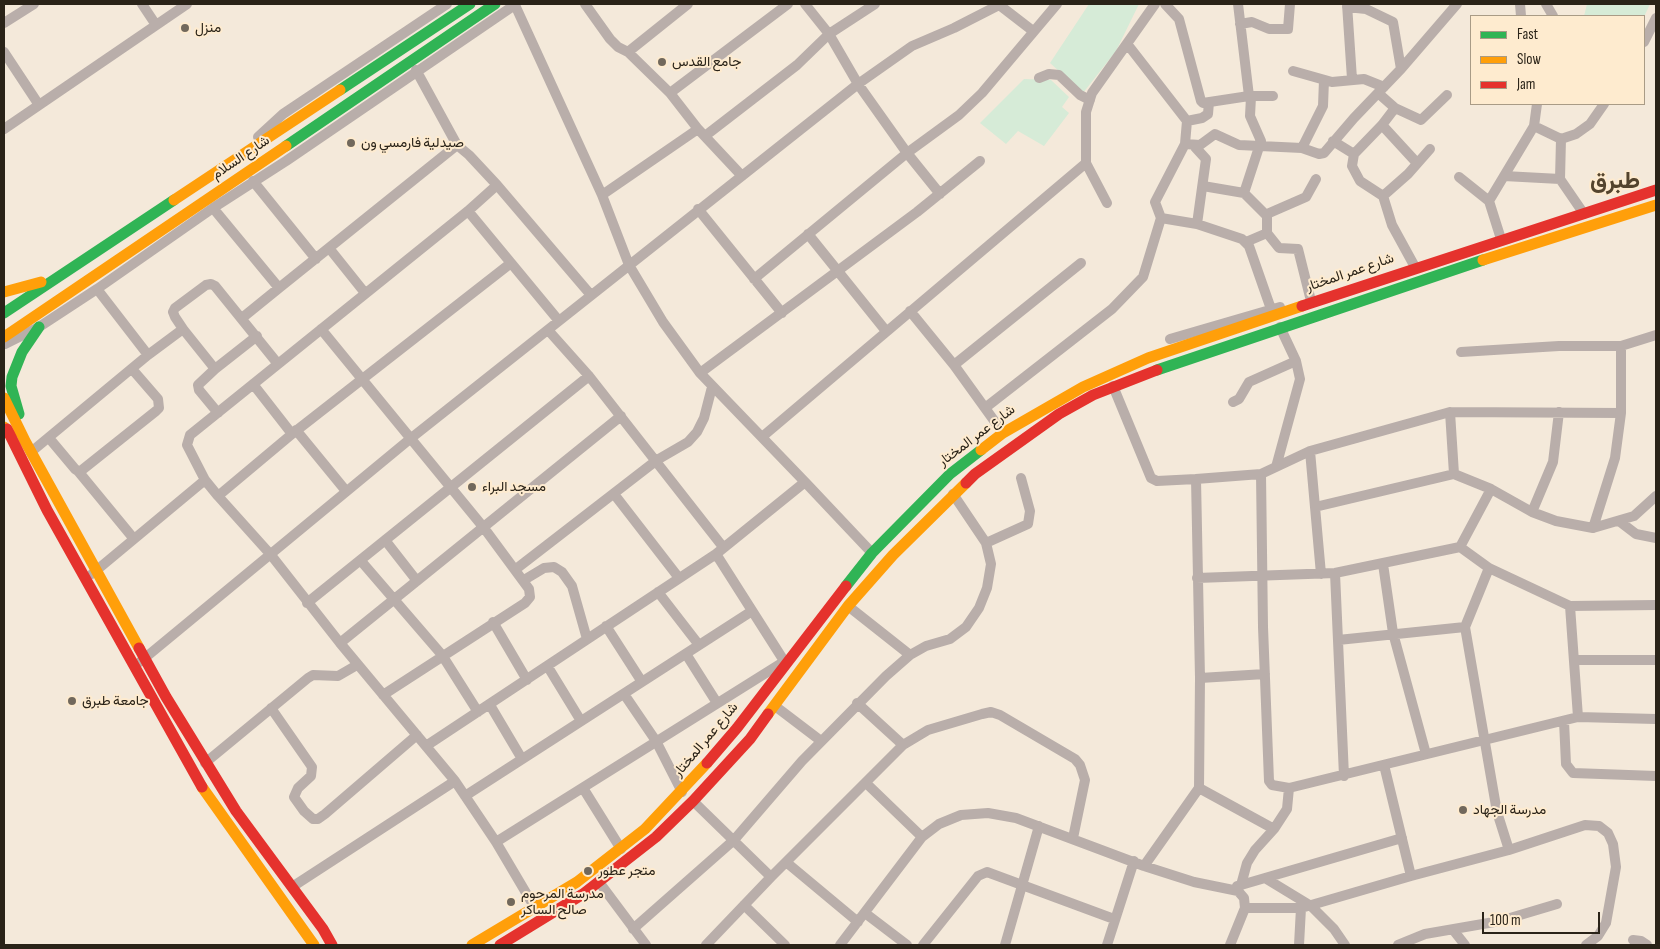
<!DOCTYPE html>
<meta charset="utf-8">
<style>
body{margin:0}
#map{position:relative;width:1660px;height:949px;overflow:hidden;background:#f4e9da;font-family:"Sofia Sans Condensed",sans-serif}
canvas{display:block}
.frame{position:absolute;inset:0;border:5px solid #2a2318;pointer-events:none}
.legend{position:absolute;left:1470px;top:15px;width:175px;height:90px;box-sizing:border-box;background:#feebcf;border:1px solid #a99b86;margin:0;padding:6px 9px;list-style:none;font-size:15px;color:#2a2318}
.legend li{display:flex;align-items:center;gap:10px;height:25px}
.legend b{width:25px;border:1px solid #a99b86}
.scale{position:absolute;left:1482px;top:912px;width:118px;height:22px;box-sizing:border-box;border:2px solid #2a2318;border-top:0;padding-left:6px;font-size:15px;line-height:18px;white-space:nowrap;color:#2a2318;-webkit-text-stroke:4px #feebcf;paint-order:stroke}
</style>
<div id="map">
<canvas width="1660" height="949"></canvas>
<div class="frame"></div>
<ul class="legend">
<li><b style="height:6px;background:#30b455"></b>Fast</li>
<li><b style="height:6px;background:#ff9f0a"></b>Slow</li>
<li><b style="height:6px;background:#e5322d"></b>Jam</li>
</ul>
<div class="scale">100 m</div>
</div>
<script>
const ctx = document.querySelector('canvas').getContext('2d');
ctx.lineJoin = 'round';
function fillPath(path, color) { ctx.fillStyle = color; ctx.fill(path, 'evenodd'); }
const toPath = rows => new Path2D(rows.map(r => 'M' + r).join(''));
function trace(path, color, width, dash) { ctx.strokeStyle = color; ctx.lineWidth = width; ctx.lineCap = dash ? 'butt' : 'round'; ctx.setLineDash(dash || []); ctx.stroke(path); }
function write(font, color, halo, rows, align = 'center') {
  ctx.font = font + ' "Sofia Sans Condensed",Vazirmatn,sans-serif'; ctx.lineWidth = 4; ctx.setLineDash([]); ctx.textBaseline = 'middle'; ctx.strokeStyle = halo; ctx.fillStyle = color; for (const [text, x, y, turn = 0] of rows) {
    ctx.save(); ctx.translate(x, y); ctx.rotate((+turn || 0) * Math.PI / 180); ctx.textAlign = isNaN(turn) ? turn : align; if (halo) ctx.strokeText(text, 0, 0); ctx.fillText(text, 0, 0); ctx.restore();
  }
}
const green = toPath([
 [1089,4,1139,4,1116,51,1083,93,1050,63],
 [1587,4,1650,4,1644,17,1584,16],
 [1024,79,1051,80,1069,97,1062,107,1069,113,1044,146,1018,131,1006,144,980,123]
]);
const street = toPath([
 [142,4,156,25],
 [585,4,610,39,618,47,628,52,670,93,698,129,742,176],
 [805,4,829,34,858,84,907,153,940,194],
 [998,4,1033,31],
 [1165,4,1179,19,1201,101,1203,103,1249,96,1273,96],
 [1238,4,1249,96],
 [1347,4,1352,79],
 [1520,4,1521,16],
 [1546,4,1553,16],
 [515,5,602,195,629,265,663,322,700,373,805,482,716,554],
 [1347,7,1366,9,1393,22,1401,69],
 [4,23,34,4],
 [1240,24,1252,22,1269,29,1288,29,1290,4],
 [1644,42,1656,18],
 [1128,45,1187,121,1202,118,1208,114,1209,102],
 [4,52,39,105],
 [628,52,688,4],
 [416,70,457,145,469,155,497,185,590,294],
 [1293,71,1332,82,1364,79,1384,87],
 [1039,78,1049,74,1059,75,1080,95,1090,100],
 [670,93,788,4],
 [1378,93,1395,108,1382,125,1354,154,1352,166,1360,181,1383,196,1392,225,1415,267],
 [1395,108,1421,120,1447,95],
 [1382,125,1416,162],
 [1534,126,1537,104],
 [4,129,187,4],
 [705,136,797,65,829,34,875,4],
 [258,137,283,114,447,4],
 [1561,139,1560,179,1584,214],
 [1333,141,1354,154],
 [1185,144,1200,145,1215,134,1239,145,1302,148,1319,154,1324,153,1354,118,1401,69,1457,4],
 [1195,147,1206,159,1197,224],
 [1302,148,1323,106,1324,80],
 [1504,176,1560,179],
 [1459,177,1489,201,1534,126,1561,139,1576,134,1590,124,1604,104],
 [253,181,316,259],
 [497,185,468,211,190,435,187,445,205,480,218,496,271,555,340,643,455,781,496,842,535,908],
 [1203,186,1244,193,1266,215],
 [1244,193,1261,141,1250,116,1251,97],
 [602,195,698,129],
 [1383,196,1408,174,1430,149],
 [1489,201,1501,239],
 [1107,203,1086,163,1086,112,1092,93,1155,4],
 [213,208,279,288,457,145],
 [698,209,782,313],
 [468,211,559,321],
 [1161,218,1197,224,1242,239,1249,246,1271,309],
 [1267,233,1279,248,1298,249,1310,297],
 [808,234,886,331],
 [1246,242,1267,233,1267,214,1306,197,1316,179],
 [329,248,365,293],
 [754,279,907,153,959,115,982,93,1057,4],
 [910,311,954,365,1003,433],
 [242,318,279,288],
 [183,329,175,317,173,312,175,308,206,285,211,284,215,286,278,364],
 [321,329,484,528,529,589,530,597,525,603,383,695],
 [548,330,589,376,723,547],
 [1170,339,1280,307],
 [5,344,39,327,97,289,213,208,286,161,516,4],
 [1461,352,1559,346,1621,346,1656,335],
 [148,355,183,329,215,369,257,336],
 [954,365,1081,263],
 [215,369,198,385,199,390,218,413],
 [700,373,917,212,980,161],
 [253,384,292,434],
 [1113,386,1151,478,1157,481,1196,479],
 [1233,402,1239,399,1249,382,1296,361],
 [985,408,1112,309,1143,277,1161,218,1155,202,1185,144,1187,121],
 [1450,412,1454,474],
 [1621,413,1621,346],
 [296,430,346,491],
 [762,437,1086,163],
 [49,438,75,469,78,471,82,470,156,411,159,408,158,399,132,369],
 [1310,451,1315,507,1454,474,1491,489,1532,512,1556,521,1593,528,1634,516,1656,496],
 [31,452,148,355,97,289],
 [1276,467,1300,379,1296,361,1280,327],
 [78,471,134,539],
 [1261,474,1263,627,1269,781,1272,785,1289,788,1578,717,1570,606,1489,568,1460,547,1491,489],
 [805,482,872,553],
 [614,494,679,578],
 [218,496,292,434,511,263],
 [1315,507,1321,574],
 [1532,512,1553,462,1559,412],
 [1619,521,1636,534,1656,538],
 [385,540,417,581],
 [986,543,1028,524,1030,511,1021,478],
 [361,561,442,655,478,712],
 [1383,564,1393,633,1426,754],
 [1489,568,1465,627,1497,812,1509,850],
 [516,569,657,460,688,442,697,432,704,418,712,387],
 [1335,573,1344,776],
 [92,574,205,480],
 [1197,578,1335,573,1460,547],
 [524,580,544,568,554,567,562,572,572,586,587,639],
 [658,592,699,645],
 [307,603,589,376],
 [848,606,910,655],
 [1570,606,1656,605],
 [493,622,527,680],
 [606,626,642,682],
 [1338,640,1465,627],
 [340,643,621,416],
 [686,654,717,703],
 [1575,660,1656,660],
 [140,662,410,439,858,84,912,46,954,28,999,5],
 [548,667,581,721],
 [1200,678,1265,674],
 [624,694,656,741,682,792],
 [490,705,522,759],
 [775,706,821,741],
 [271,708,312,767,311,776,298,788,294,797,304,811,313,819,318,819,325,814,417,735],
 [1578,717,1656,719],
 [1564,721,1566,764,1573,773,1656,776],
 [903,745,928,730,982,714,991,712,1000,715,1075,759,1080,765,1085,780,1073,838],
 [426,746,716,554,786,664],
 [205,763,308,678,313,675,338,676,357,665],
 [866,783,922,837],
 [583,788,621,849],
 [1199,788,1274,829,1287,809,1289,788],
 [465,796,752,611],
 [693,801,771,877],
 [496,842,785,661],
 [786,862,858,922],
 [1144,866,1199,788,1200,678,1196,479,1261,474,1310,451,1450,412,1621,413,1615,458,1593,528],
 [1411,876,1509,850,1585,825,1599,826,1608,833,1613,844,1616,867,1606,923,1598,936,1586,945],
 [1265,878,1311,906,1334,929,1345,945],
 [599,882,646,945],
 [1241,885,1402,838],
 [1237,886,1241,885,1247,863,1255,850,1274,829],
 [292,887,455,781],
 [744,905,785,945],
 [1245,908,1301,908,1411,876,1384,765],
 [865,913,907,945],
 [633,929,734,840,802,761,886,676,910,655,926,646,950,639,966,627,979,608,987,588,991,564,986,543,953,494],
 [1454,931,1465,945],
 [1633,940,1641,941,1647,945],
 [706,945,771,877,903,745,857,703],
 [840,945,922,837,939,824,961,815,988,813,1016,818,1144,866,1194,882,1238,891,1244,898,1245,908,1230,945],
 [923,945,978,876,987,872,1114,919],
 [1005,945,1039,826],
 [1107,945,1134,861],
 [1299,945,1301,908],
 [1398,945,1425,934,1500,921,1557,904]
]);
const fast = toPath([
 [340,90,470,4],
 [286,146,495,4],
 [4,313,174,200],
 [1157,370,1483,260],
 [19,414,11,386,12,377,22,352,39,327],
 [846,586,872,553,950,474,981,450]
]);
const slow = toPath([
 [174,200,340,90],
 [1483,260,1656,205],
 [4,292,41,282],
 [4,337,286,146],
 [4,398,25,441,139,648],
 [4,427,11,436],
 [981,450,1003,433,1083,387,1148,358,1302,306],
 [768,714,848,606,893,555,966,483],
 [202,787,314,945],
 [472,945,577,882,645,829,707,763]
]);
const jam = toPath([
 [1302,306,1656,190],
 [7,429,47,510,202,787],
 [966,483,975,474,1059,414,1093,395,1157,370],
 [139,648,166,697,236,811,323,929,332,945],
 [707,763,737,728,846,586],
 [500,945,583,894,656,837,693,801,750,739,768,714]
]);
const markers = [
 [185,28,5,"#71685c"],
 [662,62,5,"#71685c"],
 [351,143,5,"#71685c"],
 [472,487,5,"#71685c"],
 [72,701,5,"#71685c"],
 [1463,810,5,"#71685c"],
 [588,871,5,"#71685c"],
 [511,902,5,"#71685c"]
];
const poiNames = [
 ["منزل",195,28],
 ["جامع القدس",672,62],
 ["صيدلية فارمسي ون",361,143],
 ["مسجد البراء",482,487],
 ["جامعة طبرق",82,701],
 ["مدرسة الجهاد",1473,810],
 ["متجر عطور",598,871],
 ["مدرسة المرحوم",521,894],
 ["صالح الساكر",521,910]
];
const streetNames = [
 ["شارع السلام",241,158,-34],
 ["شارع عمر المختار",1350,273,-19],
 ["شارع عمر المختار",977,436,-37],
 ["شارع عمر المختار",706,740,-50]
];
const townNames = [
 ["طبرق",1615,182]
];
fillPath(green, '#d6ebd7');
trace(street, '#b9aeaa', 10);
trace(fast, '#30b455', 11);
trace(slow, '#ff9f0a', 11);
trace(jam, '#e5322d', 11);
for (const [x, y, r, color] of markers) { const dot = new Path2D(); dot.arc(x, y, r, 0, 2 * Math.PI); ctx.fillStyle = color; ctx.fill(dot); trace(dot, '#feebcf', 2); }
write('14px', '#2a2318', '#feebcf', poiNames, 'left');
write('14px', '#2a2318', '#feebcf', streetNames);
write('bold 24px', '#54442d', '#feebcf', townNames);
</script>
